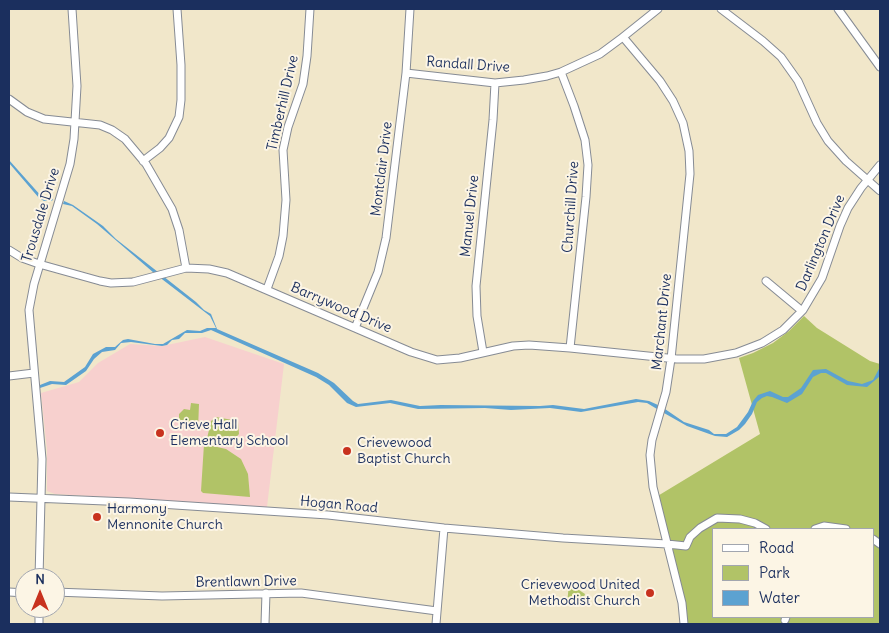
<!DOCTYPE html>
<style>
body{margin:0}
#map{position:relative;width:889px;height:633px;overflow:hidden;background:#f1e7ca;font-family:Delius,sans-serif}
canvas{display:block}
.frame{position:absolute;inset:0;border:10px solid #1b2f5e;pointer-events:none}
.legend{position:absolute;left:712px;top:528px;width:162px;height:90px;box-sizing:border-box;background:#fcf5e5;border:1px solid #a2a6af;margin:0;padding:6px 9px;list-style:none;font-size:15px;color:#1b2f5e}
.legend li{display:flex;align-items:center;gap:10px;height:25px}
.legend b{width:25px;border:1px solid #a2a6af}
.north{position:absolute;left:15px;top:568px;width:50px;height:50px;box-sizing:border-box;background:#fcf5e5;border:1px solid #a2a6af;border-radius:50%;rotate:0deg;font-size:14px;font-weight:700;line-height:20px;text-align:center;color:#1b2f5e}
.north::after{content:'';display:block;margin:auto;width:18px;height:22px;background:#c8321e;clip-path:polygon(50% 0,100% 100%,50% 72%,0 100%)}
</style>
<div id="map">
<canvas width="889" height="633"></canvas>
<div class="frame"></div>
<ul class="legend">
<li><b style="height:6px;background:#fff"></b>Road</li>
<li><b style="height:14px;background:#b1c367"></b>Park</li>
<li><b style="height:14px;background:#5ca2d1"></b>Water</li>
</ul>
<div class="north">N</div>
</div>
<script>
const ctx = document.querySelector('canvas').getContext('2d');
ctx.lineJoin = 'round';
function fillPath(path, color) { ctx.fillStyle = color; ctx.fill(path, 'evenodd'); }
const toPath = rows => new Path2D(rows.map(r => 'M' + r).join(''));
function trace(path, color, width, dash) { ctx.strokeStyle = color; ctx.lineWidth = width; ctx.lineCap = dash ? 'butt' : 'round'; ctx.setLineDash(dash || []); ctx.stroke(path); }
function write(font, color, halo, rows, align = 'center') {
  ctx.font = font + ' Delius,sans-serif'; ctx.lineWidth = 4; ctx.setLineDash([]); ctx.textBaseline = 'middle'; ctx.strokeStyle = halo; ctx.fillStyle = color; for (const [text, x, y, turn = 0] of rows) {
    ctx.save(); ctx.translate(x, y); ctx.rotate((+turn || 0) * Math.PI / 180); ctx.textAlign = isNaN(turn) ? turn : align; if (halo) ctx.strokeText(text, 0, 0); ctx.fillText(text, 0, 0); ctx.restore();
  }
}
const built = toPath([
 [205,337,284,364,267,507,55,494,47,491,47,450,41,393,79,382,98,363,130,344,162,346]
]);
const green = toPath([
 [804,316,817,328,870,361,880,364,880,624,684,624,656,497,760,434,739,358,753,353,773,343,789,331],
 [713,529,873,529,873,617,713,617],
 [191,403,199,404,198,430,189,429,179,422,179,414,184,409,190,410],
 [216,417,238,421,239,434,229,445,217,445,206,443,211,421],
 [204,444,226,449,241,459,248,474,250,497,203,493,201,491],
 [569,583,573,584,573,586,585,594,581,606,567,605]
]);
const water = toPath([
 [9,160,42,197,53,199,52,201,44,201,39,198,9,163],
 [64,201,73,205,103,226,116,239,196,302,204,310,211,314,217,329,318,373,334,383,353,401,358,404,391,400,420,406,441,405,540,406,553,405,584,409,636,399,649,401,658,405,657,409,647,403,638,402,581,412,550,408,511,410,485,408,418,409,390,403,356,407,347,403,329,385,316,377,211,330,202,333,185,333,179,339,172,340,167,345,162,346,131,342,121,343,115,350,102,352,94,359,86,371,66,385,52,384,40,388,40,385,50,381,64,382,85,367,93,354,106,347,115,347,123,340,128,339,155,344,163,344,187,330,200,331,207,328,216,328,210,316,154,273,97,224,72,206,63,204],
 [880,367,880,376,867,387,847,385,826,373,821,373,813,377,802,394,787,403,772,397,767,396,762,398,757,402,752,414,745,424,739,430,727,437,715,436,687,426,664,413,665,409,684,422,709,430,714,434,726,434,737,427,748,412,753,401,758,395,770,391,783,397,788,397,801,388,813,370,826,369,848,381,862,384,873,380]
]);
const minor = toPath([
 [721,9,763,41,781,57,798,81,817,123,828,141,846,161,880,191],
 [838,9,880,67],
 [623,37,660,81,673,101,683,123,689,151,690,174,671,359,666,392,652,440,650,455,653,487,682,603,684,624],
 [561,72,574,106,585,140,588,165,586,197,570,348],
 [406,73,495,83,524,80,547,76,561,72,600,54,623,37,658,9],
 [9,99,27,112,44,119,100,125,112,130,125,139,146,164,172,209,179,230,186,268],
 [143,161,160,148,169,138,179,117,181,100,181,65,177,9],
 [9,250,22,258,39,264,100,281,111,283,133,282,186,268,209,269,227,273,411,352,437,360,460,358,513,346,529,345,570,348,677,359,704,359,736,353,762,343,783,330,803,310,822,278,840,226,848,208,861,188,880,165],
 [766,281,802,311],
 [267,289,279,256,283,236,286,200,283,150,288,127,303,84,307,56,310,9],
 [355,328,378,272,386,238,406,73,410,9],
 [483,352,477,316,476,286,493,120,495,83],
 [9,376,34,373],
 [9,497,129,502,328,515,444,528,563,538,667,544,686,546,690,537,700,528,717,518,740,519,755,523,766,529],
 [815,529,824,526,846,529],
 [873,539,880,544],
 [39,578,42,459,29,310,34,284,70,164,74,139,77,86,72,9],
 [9,592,25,593],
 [55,592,162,596,301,593,437,611],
 [39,608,39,624],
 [785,620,786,617],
 [265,624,266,593],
 [436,624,444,528]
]);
const markers = [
 [160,433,5,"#c8321e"],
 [347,451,5,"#c8321e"],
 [97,517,5,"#c8321e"],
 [650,593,5,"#c8321e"]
];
const streetNames = [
 ["Randall Drive",468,65,4],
 ["Timberhill Drive",283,103,-77],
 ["Montclair Drive",382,169,-83],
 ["Churchill Drive",571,207,-86],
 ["Trousdale Drive",41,215,-73],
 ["Manuel Drive",470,216,-84],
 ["Darlington Drive",821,243,-67],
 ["Barrywood Drive",341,308,23],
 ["Marchant Drive",662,322,-84],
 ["Hogan Road",339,505,5],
 ["Brentlawn Drive",246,582,-1]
];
const poiNames = [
 ["Crieve Hall",170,425],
 ["Elementary School",170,441],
 ["Crievewood",357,443],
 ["Baptist Church",357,459],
 ["Harmony",107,509],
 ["Mennonite Church",107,525],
 ["Crievewood United",640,585,"right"],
 ["Methodist Church",640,601,"right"]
];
fillPath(built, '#f7d0ce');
fillPath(green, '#b1c367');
fillPath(water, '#5ca2d1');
trace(minor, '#868b94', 9);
trace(minor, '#fff', 7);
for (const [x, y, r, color] of markers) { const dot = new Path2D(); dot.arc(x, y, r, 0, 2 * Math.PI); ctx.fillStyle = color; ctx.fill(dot); trace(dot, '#fcf5e5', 2); }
write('14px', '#1b2f5e', '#fcf5e5', streetNames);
write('14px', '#1b2f5e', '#fcf5e5', poiNames, 'left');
</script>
